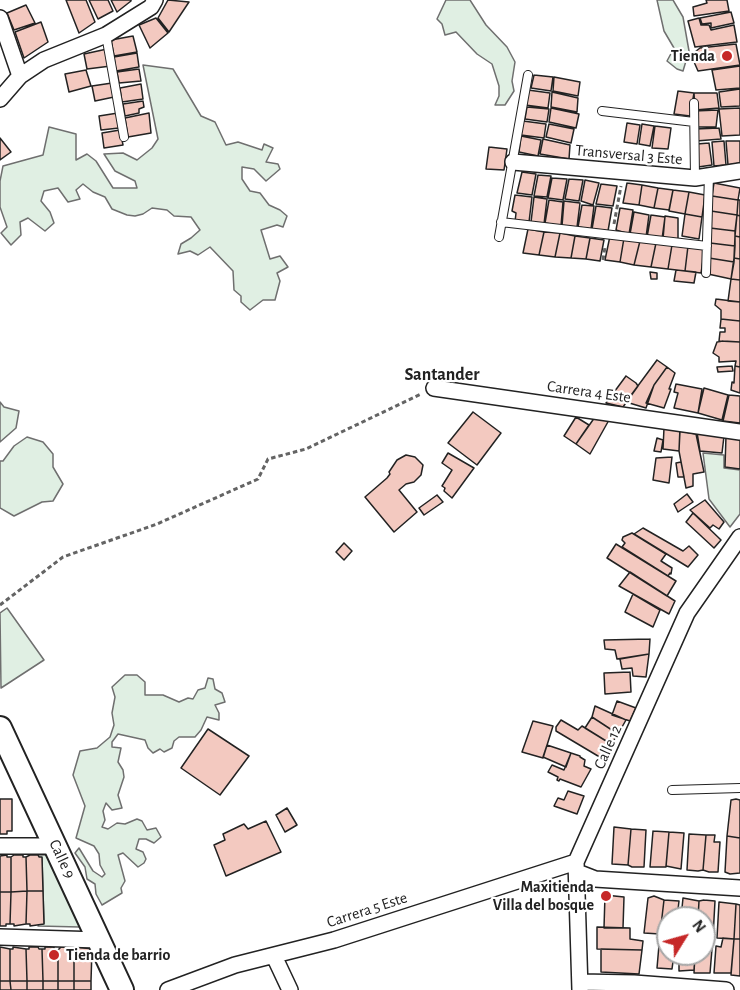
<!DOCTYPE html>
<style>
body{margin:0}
#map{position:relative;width:740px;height:990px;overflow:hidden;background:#fff;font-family:"Alegreya Sans",sans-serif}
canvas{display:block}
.north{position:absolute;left:656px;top:906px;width:60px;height:60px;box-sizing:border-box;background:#fff;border:2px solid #a7a7a7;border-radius:50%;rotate:53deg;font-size:16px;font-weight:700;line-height:24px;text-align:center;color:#222}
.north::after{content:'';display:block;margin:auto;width:21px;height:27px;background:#c62828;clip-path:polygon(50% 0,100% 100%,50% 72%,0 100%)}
</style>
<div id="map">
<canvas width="740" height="990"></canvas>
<div class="north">N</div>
</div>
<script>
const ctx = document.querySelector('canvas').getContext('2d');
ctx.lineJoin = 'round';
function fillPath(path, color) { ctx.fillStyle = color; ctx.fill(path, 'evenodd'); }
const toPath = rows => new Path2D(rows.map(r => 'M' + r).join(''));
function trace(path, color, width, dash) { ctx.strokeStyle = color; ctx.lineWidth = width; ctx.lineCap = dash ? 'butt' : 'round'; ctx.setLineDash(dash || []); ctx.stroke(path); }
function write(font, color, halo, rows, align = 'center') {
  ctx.font = font + ' "Alegreya Sans",sans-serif'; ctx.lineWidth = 4.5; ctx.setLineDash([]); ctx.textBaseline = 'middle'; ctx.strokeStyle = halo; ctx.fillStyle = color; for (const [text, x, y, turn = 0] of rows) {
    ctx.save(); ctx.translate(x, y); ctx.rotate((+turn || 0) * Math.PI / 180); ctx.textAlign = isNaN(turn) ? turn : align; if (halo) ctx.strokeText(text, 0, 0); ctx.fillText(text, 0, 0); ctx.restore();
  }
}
const green = toPath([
 [446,0,470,0,486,25,507,47,515,62,512,81,514,91,505,105,495,105,499,96,499,86,492,64,477,54,456,32,445,35,442,24,437,19,446,0],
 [657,0,673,0,683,17,689,51,683,71,677,69,667,61,674,48,664,31,657,0],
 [143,65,173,69,201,116,215,122,226,145,238,142,262,150,264,144,273,148,266,162,278,164,280,169,266,181,254,169,242,167,242,179,250,191,260,193,269,205,280,210,287,216,283,227,277,225,261,230,270,259,280,256,288,267,277,273,280,281,275,300,263,300,250,310,241,302,241,296,234,290,233,271,210,247,198,255,190,251,178,254,181,244,191,238,200,230,191,217,174,216,167,210,152,208,143,214,135,216,127,215,112,209,105,197,93,192,83,184,76,190,80,199,68,202,58,188,44,191,41,201,50,212,54,223,45,231,28,218,20,222,21,235,11,245,1,233,7,227,0,207,0,181,3,166,43,155,49,127,76,134,76,160,87,154,96,161,113,188,137,188,135,181,115,171,104,154,123,153,137,160,152,148,158,139,143,65],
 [0,402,4,407,19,411,16,428,0,442,0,402],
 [27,437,43,442,53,454,53,467,63,484,53,501,42,502,14,516,0,508,0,461,3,461,14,446,27,437],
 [703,453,724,455,724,468,740,470,740,514,730,527,709,499,703,453],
 [7,608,44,660,1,688,0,613,7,608],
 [125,675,137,675,145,682,145,695,163,695,179,702,188,698,193,699,198,690,205,688,208,678,213,679,215,689,222,693,225,702,215,705,219,713,219,720,207,717,201,730,195,737,179,737,174,741,172,748,164,752,160,749,153,753,148,748,145,740,118,734,112,742,112,747,121,748,118,762,123,770,124,777,118,795,122,808,112,810,106,803,103,811,105,820,102,827,108,829,117,823,125,824,137,819,142,821,147,830,156,828,161,837,154,843,146,839,139,839,136,849,143,852,146,859,144,863,138,867,123,853,118,855,125,881,121,888,122,893,102,905,96,894,95,884,87,879,85,867,75,853,79,848,93,871,102,877,105,874,100,865,99,854,94,846,76,838,85,806,73,775,80,751,97,748,110,737,114,725,112,713,115,697,112,687,125,675],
 [38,855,47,855,81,926,80,927,38,926,39,924,44,923,42,858,39,857,38,855]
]);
const building = toPath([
 [66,0,86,0,95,22,79,33,66,0],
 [89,0,108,0,113,11,98,19,89,0],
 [111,0,131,0,131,1,117,12,111,0],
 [168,0,189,2,169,32,158,18,168,0],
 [706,0,727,0,729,11,694,16,693,7,707,3,706,0],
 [26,5,35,23,14,30,7,13,26,5],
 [731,12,734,23,711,28,711,23,702,24,700,18,731,12],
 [156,18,168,33,150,48,139,25,156,18],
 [699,18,701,25,709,25,711,30,734,25,737,42,695,47,688,21,699,18],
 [41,22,48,42,24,58,15,32,41,22],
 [133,36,137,52,114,56,111,40,133,36],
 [736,44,740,65,698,71,691,55,700,48,736,44],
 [107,49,111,66,87,69,84,54,107,49],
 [137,53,139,67,116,71,114,57,137,53],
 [740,66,740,88,716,90,712,70,740,66],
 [139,69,141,81,119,83,117,72,139,69],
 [86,70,91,86,69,92,65,74,86,70],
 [534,75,553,77,551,91,531,88,534,75],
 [554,77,580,82,578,96,553,91,554,77],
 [112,83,114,97,95,101,92,86,112,83],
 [141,84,143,99,122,102,120,88,141,84],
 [740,89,740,106,721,107,719,92,740,89],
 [528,90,550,93,548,108,525,105,528,90],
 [678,91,694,93,690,116,674,114,678,91],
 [552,92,578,98,577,112,551,107,552,92],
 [694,93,717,93,719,108,695,110,694,93],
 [143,101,144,107,139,109,139,113,125,116,123,104,143,101],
 [527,107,549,109,547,122,525,119,527,107],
 [551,108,579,114,576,128,549,122,551,108],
 [740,108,740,135,722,136,719,109,740,108],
 [718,110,716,127,695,127,694,111,718,110],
 [118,113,119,128,101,130,99,116,118,113],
 [149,113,151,133,128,137,125,118,149,113],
 [523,121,546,124,544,138,521,135,523,121],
 [627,123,640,125,637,144,624,142,627,123],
 [549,124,574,129,571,143,546,137,549,124],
 [642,124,654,126,650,146,639,144,642,124],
 [655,126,671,128,668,149,652,148,655,126],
 [719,128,721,139,696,141,695,129,719,128],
 [120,130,123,145,104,148,102,133,120,130],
 [521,136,541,140,538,156,519,152,521,136],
 [0,138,11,152,0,160,0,138],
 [543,139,570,145,569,159,540,154,543,139],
 [724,141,726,165,714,166,712,142,724,141],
 [726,141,740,141,740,163,728,165,726,141],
 [709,143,712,165,698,167,697,144,709,143],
 [489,147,507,149,504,170,486,169,489,147],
 [522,172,536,174,532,195,517,193,522,172],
 [538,175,551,176,547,197,534,196,538,175],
 [552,178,567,179,563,200,548,198,552,178],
 [569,179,583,180,579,201,565,199,569,179],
 [585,180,599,183,593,205,581,201,585,180],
 [627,183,642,185,639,205,623,203,627,183],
 [714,183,740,188,738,200,712,196,714,183],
 [601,184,617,186,613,206,596,204,601,184],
 [642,185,658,188,654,208,639,205,642,185],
 [658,188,673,190,669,210,654,208,658,188],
 [673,190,689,192,685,214,669,211,673,190],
 [689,192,705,195,702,217,685,214,689,192],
 [515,195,532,197,529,222,515,222,516,213,512,211,515,195],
 [712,196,738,200,737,215,711,211,712,196],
 [534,197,547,199,544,224,531,222,534,197],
 [549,200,563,202,561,226,545,223,549,200],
 [738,200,740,200,740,216,737,215,738,200],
 [564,201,580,203,577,227,562,226,564,201],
 [582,205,594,206,591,229,578,227,582,205],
 [596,206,612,208,608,231,592,229,596,206],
 [620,208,633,210,629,234,616,230,620,208],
 [711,211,737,215,735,231,710,228,711,211],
 [634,212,649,215,646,237,630,234,634,212],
 [685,214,702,217,699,239,682,236,685,214],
 [651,215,665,217,662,239,647,237,651,215],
 [737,215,740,216,740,237,735,236,737,215],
 [665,216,678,218,678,240,663,239,665,216],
 [710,228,735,231,735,246,710,243,710,228],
 [528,229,544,232,539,255,523,253,528,229],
 [544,232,560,233,555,257,539,255,544,232],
 [560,233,575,236,571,258,555,257,560,233],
 [575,236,590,238,586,259,571,258,575,236],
 [610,236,624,238,620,262,605,260,610,236],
 [735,236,740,237,740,259,734,258,735,236],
 [590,238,604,240,600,261,586,259,590,238],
 [624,238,640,241,634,265,620,262,624,238],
 [640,241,656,243,651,267,634,265,640,241],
 [656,243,672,245,668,269,651,267,656,243],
 [710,243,735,246,734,262,709,258,710,243],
 [672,245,688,246,685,271,668,269,672,245],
 [688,246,705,248,701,273,685,271,688,246],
 [709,258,734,262,731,279,708,274,709,258],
 [734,258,740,259,740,280,731,279,734,258],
 [676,270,696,272,694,283,674,281,676,270],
 [650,272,657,273,657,279,651,279,650,272],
 [731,279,740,280,740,302,728,301,731,279],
 [716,299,740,302,740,321,721,319,721,310,715,305,716,299],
 [721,319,740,321,740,342,719,341,720,332,725,332,725,328,720,328,721,319],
 [723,341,740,342,740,367,735,366,736,361,719,362,719,357,713,353,717,342,723,341],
 [657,360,667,367,654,385,646,408,626,402,657,360],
 [732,366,733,371,718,372,717,367,732,366],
 [735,366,740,367,740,393,731,390,732,382,734,383,735,366],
 [667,367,675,373,669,389,671,389,664,408,646,403,654,385,667,367],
 [626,376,636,383,638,386,623,407,606,403,626,376],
 [676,384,702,389,698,413,674,408,678,393,674,392,676,384],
 [704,388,728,395,722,420,698,413,704,388],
 [729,395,740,396,740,423,723,421,729,395],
 [473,412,501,433,477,465,448,443,473,412],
 [576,417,589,425,576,444,564,436,576,417],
 [595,417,609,420,590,454,576,444,595,417],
 [680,427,679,451,663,449,664,428,680,427],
 [680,431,696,434,704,472,693,474,693,486,686,488,679,451,680,431],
 [697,432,724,436,722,453,700,451,697,432],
 [726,436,740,438,740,469,725,467,726,436],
 [657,438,663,440,661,452,654,451,657,438],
 [448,453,474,468,452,498,444,491,445,488,442,486,452,470,442,463,448,453],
 [406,455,415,457,423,465,421,475,414,482,406,484,399,490,417,512,394,532,365,497,387,478,390,474,389,472,397,460,406,455],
 [672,457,669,483,653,480,656,458,672,457],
 [681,462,684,477,678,477,676,463,681,462],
 [687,494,693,502,678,512,674,504,687,494],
 [437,495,443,502,424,515,419,508,437,495],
 [705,500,724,522,719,529,713,525,710,528,690,510,705,500],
 [693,513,721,540,714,548,686,522,693,513],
 [643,528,683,551,689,546,698,555,688,567,634,534,643,528],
 [632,533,666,554,661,561,672,568,671,574,670,573,668,576,622,547,625,543,622,540,623,537,632,533],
 [344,543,352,551,344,560,336,552,344,543],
 [616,544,676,581,667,596,607,558,616,544],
 [630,572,675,601,669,614,619,586,630,572],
 [633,594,660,610,653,627,625,612,633,594],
 [650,639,649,654,617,659,615,650,605,649,604,640,650,639],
 [649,654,646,677,633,676,632,668,622,669,620,659,649,654],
 [630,672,631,692,605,694,604,673,630,672],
 [617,701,636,708,630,721,612,715,617,701],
 [595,706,626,720,618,734,592,717,595,706],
 [592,717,618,734,611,744,585,728,592,717],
 [561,720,578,730,582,726,611,744,603,759,556,731,556,727,561,720],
 [533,721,553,726,543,758,522,752,533,721],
 [208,729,249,756,220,795,181,768,208,729],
 [547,745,571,753,566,767,543,757,547,745],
 [571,753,580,756,580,757,585,760,584,766,591,769,581,787,560,779,559,781,557,780,558,777,548,772,552,765,564,770,571,753],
 [568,791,584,796,577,814,554,806,558,798,564,800,568,791],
 [0,799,12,799,12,831,7,831,7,834,0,834,0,799],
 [736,799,740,800,740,838,727,836,731,800,736,799],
 [287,808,297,825,285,832,276,815,287,808],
 [266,821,281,852,226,876,214,845,225,840,223,834,244,824,248,829,266,821],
 [614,827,631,829,628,865,612,864,614,827],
 [631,829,646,830,644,867,632,867,628,865,631,829],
 [653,831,669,832,666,867,650,867,653,831],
 [669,832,684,833,681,869,666,866,669,832],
 [689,834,706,835,703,870,698,871,687,870,689,834],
 [706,835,715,835,714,842,720,842,718,872,709,872,703,870,706,835],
 [727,836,740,838,740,873,730,874,725,872,727,836],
 [7,855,7,857,11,857,11,892,0,892,0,856,7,855],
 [14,855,23,855,23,857,26,857,27,891,11,892,11,857,14,855],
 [30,855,38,855,39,857,42,857,43,891,27,891,26,857,30,855],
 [27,891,43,891,44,924,30,926,30,924,26,924,27,891],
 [27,891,26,924,14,926,14,924,10,924,11,892,27,891],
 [0,892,11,892,10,924,6,924,6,926,0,926,0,892],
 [605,895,624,897,623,928,604,928,605,895],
 [654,896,664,900,660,934,644,933,648,898,654,896],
 [683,898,699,901,698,918,681,918,683,898],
 [664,900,679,901,677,918,668,918,668,935,660,934,664,900],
 [704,900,715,901,713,937,704,936,704,918,698,918,699,901,704,900],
 [719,902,736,904,734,939,717,938,719,902],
 [736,904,740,905,740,939,734,939,736,904],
 [597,927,630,928,630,939,643,941,642,950,597,949,597,927],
 [665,935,668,935,668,954,674,954,672,969,657,968,659,945,665,944,665,935],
 [704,936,713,937,710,973,694,973,695,954,704,954,704,936],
 [723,938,734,939,731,973,714,973,716,946,721,947,723,938],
 [734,939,740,939,740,976,731,975,734,939],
 [0,947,10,949,10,981,0,981,0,947],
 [13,947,26,949,27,981,10,981,10,949,13,949,13,947],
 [29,947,38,947,39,949,42,949,43,981,27,981,26,949,29,949,29,947],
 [45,947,54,947,54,950,58,950,58,981,43,981,42,949,45,949,45,947],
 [61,947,70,947,70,949,74,950,74,981,58,981,58,950,61,947],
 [77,947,92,949,91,981,74,981,74,950,77,949,77,947],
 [601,949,642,950,639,974,601,972,601,949],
 [679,954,695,954,694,970,679,971,679,954],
 [0,981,10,981,11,990,0,990,0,981],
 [10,981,27,981,27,990,11,990,10,981],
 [27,981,43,981,43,990,27,990,27,981],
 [43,981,58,981,58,990,43,990,43,981],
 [58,981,74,981,74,990,58,990,58,981],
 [74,981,91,981,91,990,74,990,74,981]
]);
const path = toPath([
 [614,224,621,186],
 [603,260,605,247],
 [0,605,63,557,157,524,258,479,268,459,306,449,421,394]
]);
const lane = toPath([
 [106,35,124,137],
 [694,103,695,178],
 [602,111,694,122],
 [501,222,707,246],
 [499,237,528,75],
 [706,273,709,175],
 [672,790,740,788]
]);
const street = toPath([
 [0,18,20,76],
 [0,99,20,76,44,60,106,35,151,7,155,0],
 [513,162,695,178,740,171],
 [434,388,740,432],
 [0,846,56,846],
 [577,872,595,879,740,888],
 [0,937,99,940],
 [274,956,290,990],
 [580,982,634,983,726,990],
 [168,990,235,965,334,940,576,862],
 [580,990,576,862,687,613,740,537]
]);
const secondary = toPath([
 [0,728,122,990]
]);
const markers = [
 [727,56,6,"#c62828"],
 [606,896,6,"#c62828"],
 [54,955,6,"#c62828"]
];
const poiNames = [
 ["Tienda",715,56],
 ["Maxitienda",594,887],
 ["Villa del bosque",594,905],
 ["Tienda de barrio",66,955,"left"]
];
const streetNames = [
 ["Transversal 3 Este",629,155,5],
 ["Carrera 4 Este",589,392,8],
 ["Calle 12",608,747,-66],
 ["Calle 9",62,859,65],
 ["Carrera 5 Este",367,910,-18]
];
const neighbourhoodNames = [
 ["Santander",442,375]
];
fillPath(green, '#e0efe3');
trace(green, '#6f6f6f', 1.5);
fillPath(building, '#f3c9c0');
trace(building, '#222', 1.5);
trace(lane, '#222', 10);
trace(street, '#222', 18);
trace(secondary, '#222', 26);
trace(path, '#646464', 3, [4.5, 3]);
trace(lane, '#fff', 8);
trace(street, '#fff', 15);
trace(secondary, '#fff', 22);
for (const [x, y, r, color] of markers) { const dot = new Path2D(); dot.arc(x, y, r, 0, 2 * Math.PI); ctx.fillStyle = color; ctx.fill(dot); trace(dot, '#fff', 2); }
write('bold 16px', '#222', '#fff', poiNames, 'right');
write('16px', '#222', '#fff', streetNames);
write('bold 18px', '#222', '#fff', neighbourhoodNames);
</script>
